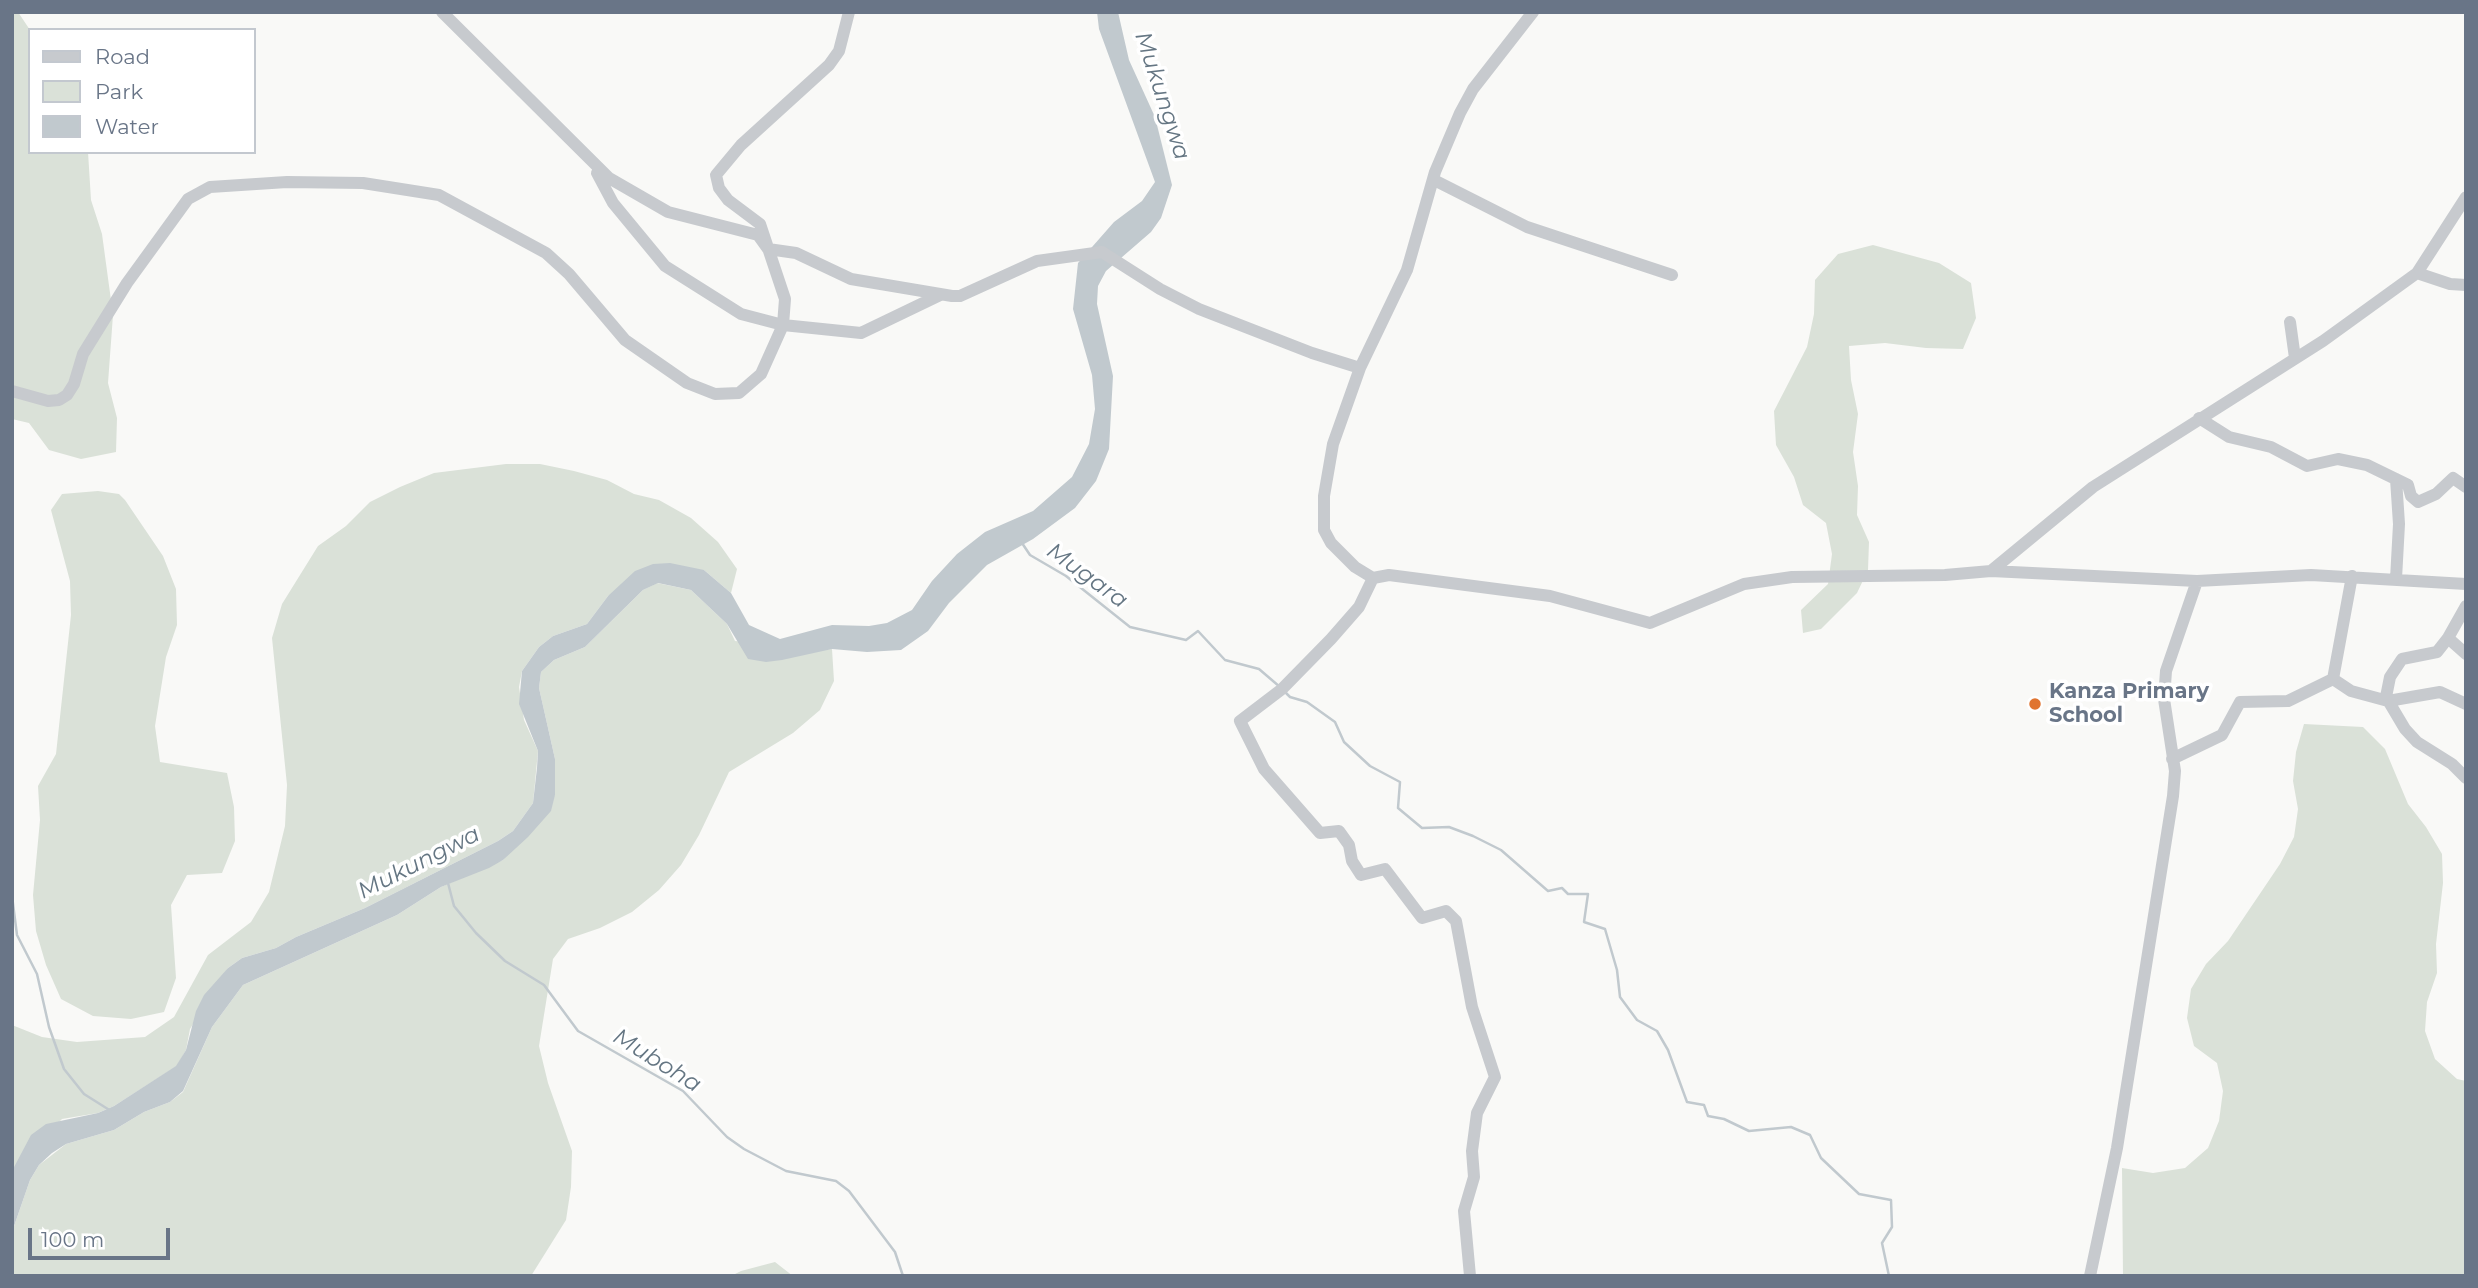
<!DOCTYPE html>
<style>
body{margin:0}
#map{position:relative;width:2478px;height:1288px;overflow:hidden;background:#f9f9f7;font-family:Montserrat,sans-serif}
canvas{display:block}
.frame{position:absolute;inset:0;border:14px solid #697587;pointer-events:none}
.legend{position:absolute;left:28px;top:28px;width:228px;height:126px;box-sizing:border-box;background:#fff;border:2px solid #c3c8cf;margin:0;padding:9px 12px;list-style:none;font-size:21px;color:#697587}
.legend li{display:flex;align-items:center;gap:14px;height:35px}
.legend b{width:35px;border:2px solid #c3c8cf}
.scale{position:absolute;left:28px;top:1228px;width:142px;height:32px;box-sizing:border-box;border:4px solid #697587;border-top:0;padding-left:9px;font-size:21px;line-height:24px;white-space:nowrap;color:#697587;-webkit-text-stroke:5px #fff;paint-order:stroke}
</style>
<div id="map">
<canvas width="2478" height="1288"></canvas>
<div class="frame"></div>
<ul class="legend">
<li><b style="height:9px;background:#c7cace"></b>Road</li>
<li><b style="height:19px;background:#dae1d8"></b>Park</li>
<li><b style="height:19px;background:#c1c9ce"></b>Water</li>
</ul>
<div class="scale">100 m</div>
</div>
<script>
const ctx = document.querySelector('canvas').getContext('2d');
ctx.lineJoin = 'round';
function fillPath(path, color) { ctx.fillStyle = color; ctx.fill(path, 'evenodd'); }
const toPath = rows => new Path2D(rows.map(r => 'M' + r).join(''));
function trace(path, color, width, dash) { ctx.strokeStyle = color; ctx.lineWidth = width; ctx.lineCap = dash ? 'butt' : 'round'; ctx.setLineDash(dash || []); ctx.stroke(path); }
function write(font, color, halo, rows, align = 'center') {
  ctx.font = font + ' Montserrat,sans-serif'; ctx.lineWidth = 7; ctx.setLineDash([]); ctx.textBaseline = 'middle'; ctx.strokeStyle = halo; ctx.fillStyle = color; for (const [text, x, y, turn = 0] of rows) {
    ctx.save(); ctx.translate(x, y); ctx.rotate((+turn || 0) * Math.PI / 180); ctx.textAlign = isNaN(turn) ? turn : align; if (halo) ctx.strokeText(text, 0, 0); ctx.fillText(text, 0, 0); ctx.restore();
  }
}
const green = toPath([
 [12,12,18,12,30,30,30,152,88,152,91,200,102,234,113,315,108,383,117,418,116,452,81,459,49,450,29,423,12,419],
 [1873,245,1939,263,1971,283,1976,318,1963,349,1926,348,1885,343,1849,346,1851,380,1858,414,1853,452,1858,486,1857,515,1869,542,1868,570,1857,593,1821,629,1803,633,1801,610,1828,584,1832,554,1826,523,1803,505,1794,477,1776,445,1774,411,1807,347,1814,314,1815,280,1838,254],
 [506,464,540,464,574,471,607,480,634,494,659,500,691,518,718,542,737,569,731,593,704,570,608,596,587,624,553,636,539,647,522,671,519,687,524,720,538,751,533,803,513,831,498,841,365,908,296,937,276,948,242,958,228,968,190,1029,186,1050,177,1066,114,1106,98,1113,62,1119,12,1171,12,1025,42,1037,77,1042,145,1037,174,1017,208,955,251,922,269,892,285,826,287,785,272,638,282,604,318,546,346,526,370,502,400,487,434,473],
 [98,491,119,494,125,500,163,556,176,589,177,625,166,657,155,726,160,762,227,773,234,807,235,841,222,873,187,875,171,905,176,978,164,1012,131,1019,93,1016,61,999,46,965,36,931,33,895,40,820,38,786,56,754,71,615,70,581,51,510,62,494],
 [657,583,691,590,727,624,735,641,815,650,832,649,834,681,820,710,793,733,729,772,699,835,681,865,659,890,632,912,600,928,568,939,553,959,539,1046,548,1083,572,1151,571,1187,566,1220,531,1276,12,1276,12,1232,30,1180,39,1165,66,1144,114,1130,144,1112,170,1102,183,1092,212,1027,243,985,397,915,441,887,503,860,555,795,555,759,539,688,541,672,554,660,585,647,643,590],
 [2304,724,2363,727,2385,749,2408,804,2426,827,2442,854,2443,883,2436,944,2437,973,2427,1002,2425,1031,2435,1059,2457,1079,2466,1081,2466,1276,2123,1276,2122,1168,2153,1173,2185,1168,2208,1148,2219,1121,2223,1091,2217,1063,2194,1046,2187,1018,2191,989,2206,964,2228,941,2280,864,2294,837,2298,809,2293,781,2296,752],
 [775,1262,793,1276,731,1276,741,1271]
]);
const water = toPath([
 [1097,12,1118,12,1129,60,1155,117,1172,185,1161,218,1151,232,1106,271,1098,286,1097,304,1113,376,1109,449,1096,481,1075,508,1033,539,987,565,949,603,928,631,901,650,867,652,832,649,782,660,766,662,748,659,727,624,691,590,658,583,643,590,585,647,554,660,541,672,539,688,555,759,555,795,551,811,528,837,503,860,489,868,441,887,397,915,243,985,212,1027,183,1091,170,1102,144,1112,114,1130,66,1144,52,1153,39,1165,30,1180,12,1232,12,1171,31,1135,46,1124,98,1113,114,1106,176,1066,186,1050,196,1011,204,995,228,968,242,958,276,948,296,937,365,908,498,841,513,831,533,803,537,768,538,751,519,704,522,671,539,647,553,636,587,624,608,596,635,571,653,564,670,563,704,570,731,593,749,625,780,639,832,625,869,626,887,623,912,610,932,581,957,554,985,532,1033,511,1072,477,1089,444,1095,409,1092,375,1073,309,1078,263,1114,222,1142,201,1155,182,1099,29]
]);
const stream = toPath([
 [1022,543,1030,555,1066,576,1130,627,1186,640,1198,631,1225,660,1259,669,1280,687],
 [1284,691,1290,697,1307,702,1335,722,1344,742,1370,766,1400,782,1398,808,1422,828,1449,827,1473,836,1501,850,1548,891,1562,888,1568,894,1588,894,1584,922,1605,929,1617,970,1620,997,1637,1020,1657,1031,1668,1050,1687,1102,1704,1105,1708,1116,1724,1119,1749,1131,1791,1127,1810,1135,1821,1158,1859,1194,1891,1200,1892,1227,1882,1243,1889,1276],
 [448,883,454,906,476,933,505,961,544,985,578,1031,683,1091,727,1137,744,1149,786,1171,836,1181,849,1191,895,1252,903,1276],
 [12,896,17,935,37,974,49,1027,64,1069,84,1094,111,1111]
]);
const minor = toPath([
 [442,12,609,178,668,212,758,235,768,249,796,253,851,279,952,296,960,296,1037,261,1102,252,1160,289,1199,309,1312,353,1360,368],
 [597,173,613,203,665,266,741,314,783,325,861,333,940,295],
 [1434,180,1527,227,1672,275],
 [2417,273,2450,284,2466,285],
 [2290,322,2295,358],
 [12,391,48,401,59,400,67,395,74,384,83,354,127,283,188,199,210,187,287,182,363,183,439,195,546,253,569,274,625,340,687,383,715,394,739,393,761,374,783,325,785,299,760,224,728,200,719,188,716,175,741,145,829,65,839,51,849,12],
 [2199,418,2229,437,2271,447,2307,466,2338,459,2367,465,2408,485,2411,496,2418,502,2436,494,2453,478,2466,487],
 [2396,479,2399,524,2396,579],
 [1991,571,2093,487,2323,341,2417,273,2466,197],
 [1373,578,1389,575,1550,596,1650,623,1744,584,1792,577,1945,575,1991,571,2197,581,2311,575,2466,584],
 [2466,606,2448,638,2466,654],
 [2448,638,2437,652,2402,659,2390,677,2386,697,2405,729,2417,742,2452,764,2466,778],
 [2333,679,2351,691,2388,701,2440,692,2466,704],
 [2172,759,2222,735,2240,702,2288,701,2333,679,2352,576],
 [1470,1276,1464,1211,1474,1177,1472,1151,1477,1113,1495,1077,1472,1007,1456,921,1446,911,1422,918,1385,869,1361,875,1352,861,1349,845,1339,831,1320,833,1264,769,1240,721,1282,689,1331,639,1359,607,1373,578,1355,567,1331,543,1324,530,1324,496,1333,444,1360,368,1407,270,1435,172,1460,113,1473,89,1533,12],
 [2090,1276,2117,1148,2173,796,2175,771,2164,699,2166,671,2197,581]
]);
const markers = [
 [2035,704,7,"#e07430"]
];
const poiNames = [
 ["Kanza Primary",2049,692],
 ["School",2049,716]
];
const waterNames = [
 ["Mukungwa",1162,96,72],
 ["Mugara",1087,576,36],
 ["Mukungwa",419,863,-27],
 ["Muboha",657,1061,32]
];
fillPath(green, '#dae1d8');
fillPath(water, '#c1c9ce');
trace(stream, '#c1c9ce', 2.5);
trace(minor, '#c7cace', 12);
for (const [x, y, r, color] of markers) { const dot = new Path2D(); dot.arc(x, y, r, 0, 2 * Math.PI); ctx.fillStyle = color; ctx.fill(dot); trace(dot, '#fff', 2.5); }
write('bold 21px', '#697587', '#fff', poiNames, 'left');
write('italic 23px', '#657683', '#fff', waterNames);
</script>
